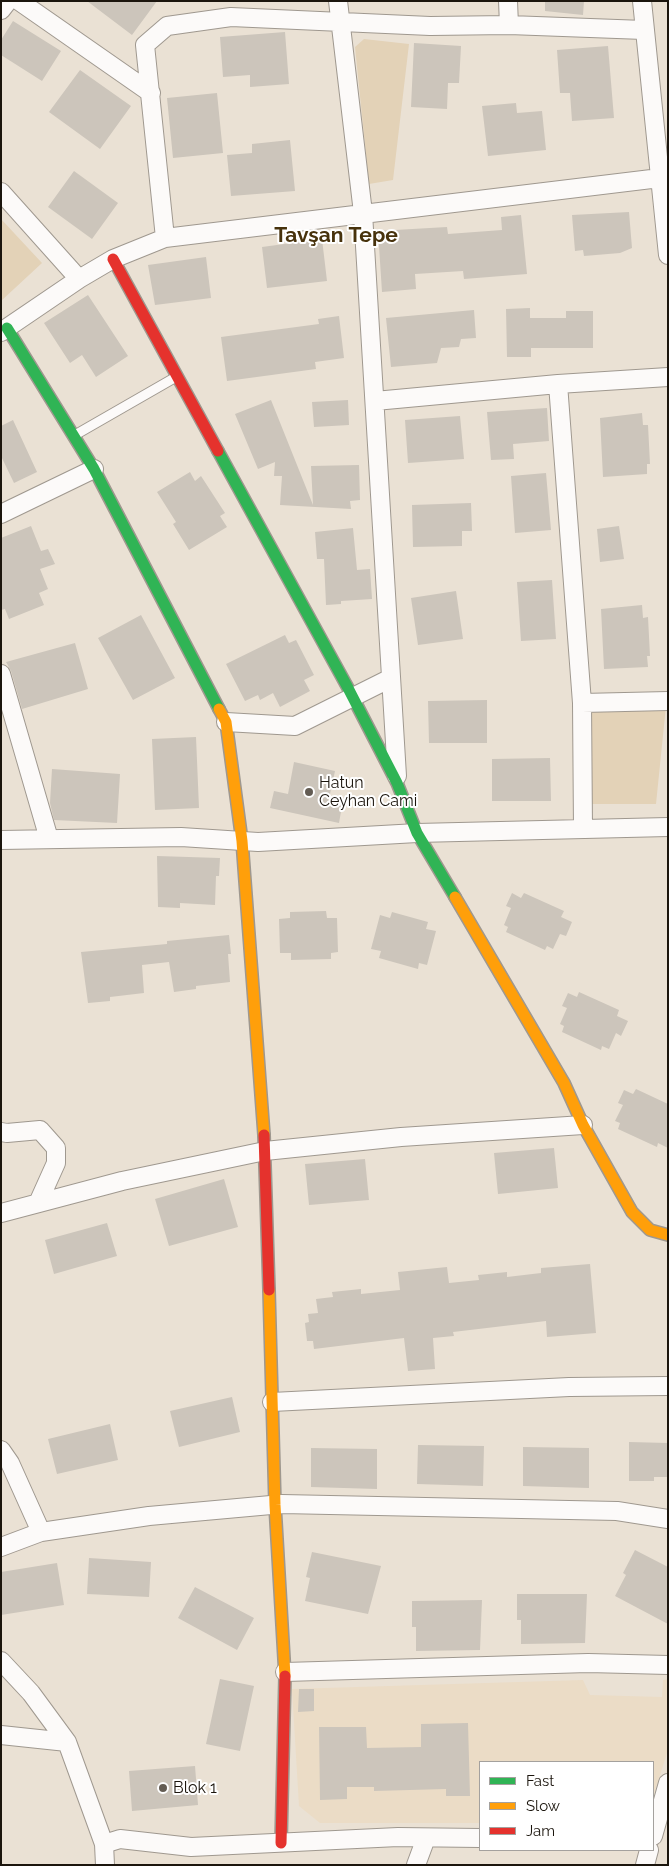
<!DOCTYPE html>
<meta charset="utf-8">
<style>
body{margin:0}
#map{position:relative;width:669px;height:1866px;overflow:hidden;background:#eae1d4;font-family:Raleway,sans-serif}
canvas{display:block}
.frame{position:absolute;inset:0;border:2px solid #1b150d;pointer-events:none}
.legend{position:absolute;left:479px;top:1761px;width:175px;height:90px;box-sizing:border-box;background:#fff;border:1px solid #a4a19e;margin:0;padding:6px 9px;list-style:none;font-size:15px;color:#1b150d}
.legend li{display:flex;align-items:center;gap:10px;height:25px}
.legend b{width:25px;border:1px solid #a4a19e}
</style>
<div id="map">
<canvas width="669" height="1866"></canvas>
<div class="frame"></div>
<ul class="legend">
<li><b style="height:6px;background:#30b455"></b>Fast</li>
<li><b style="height:6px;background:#ff9f0a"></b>Slow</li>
<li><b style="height:6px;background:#e5322d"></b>Jam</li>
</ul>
</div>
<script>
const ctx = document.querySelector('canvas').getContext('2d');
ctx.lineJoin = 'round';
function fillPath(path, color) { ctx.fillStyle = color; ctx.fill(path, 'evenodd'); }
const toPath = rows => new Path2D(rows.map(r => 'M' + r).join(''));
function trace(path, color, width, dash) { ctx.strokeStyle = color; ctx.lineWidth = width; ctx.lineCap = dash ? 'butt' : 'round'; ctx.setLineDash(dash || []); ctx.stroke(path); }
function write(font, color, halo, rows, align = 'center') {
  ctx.font = font + ' Raleway,sans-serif'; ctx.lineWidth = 4; ctx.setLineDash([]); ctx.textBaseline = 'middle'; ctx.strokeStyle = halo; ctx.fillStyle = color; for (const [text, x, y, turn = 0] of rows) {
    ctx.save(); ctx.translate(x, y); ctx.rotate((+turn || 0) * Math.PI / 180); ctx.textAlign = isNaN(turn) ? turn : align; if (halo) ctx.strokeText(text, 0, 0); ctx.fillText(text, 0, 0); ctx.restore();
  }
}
const built = toPath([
 [668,1679,668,1750,653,1797,653,1762,480,1762,480,1823,320,1823,299,1806,292,1689,583,1680,590,1695,662,1697,663,1680]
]);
const green = toPath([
 [364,39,409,44,393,180,369,184,355,47],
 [1,219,42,263,1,301],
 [666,706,656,804,590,804,587,707]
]);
const building = toPath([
 [87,1,157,1,132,35],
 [545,1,584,1,583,15,545,11],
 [13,21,61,51,42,81,1,55,1,40],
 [285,32,289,84,250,87,250,75,223,77,220,37],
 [414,43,461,46,459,83,448,83,447,109,411,107],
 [608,46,614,118,572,121,570,93,560,93,557,50],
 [80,70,131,106,100,149,49,112],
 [217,93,223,153,173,158,167,98],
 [516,103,517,113,542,111,546,150,488,156,482,106],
 [290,140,295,191,231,196,227,155,252,153,252,144],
 [74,171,118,203,92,239,48,207],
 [629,212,632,248,620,253,584,256,583,250,575,251,572,215],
 [521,215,527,274,464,279,463,271,415,274,416,289,382,292,378,231,447,227,448,234,502,230,501,217],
 [322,239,327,281,267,288,262,247],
 [206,257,211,298,155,305,148,265],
 [88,295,128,356,96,377,82,355,70,363,44,323],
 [530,308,530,318,566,318,566,311,593,311,593,348,531,348,531,357,507,357,506,309],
 [474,310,476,338,461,339,459,347,441,348,437,363,391,367,386,318],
 [339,316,344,358,315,362,316,369,227,381,221,337,319,324,318,319],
 [271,400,313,505,311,466,359,465,360,500,350,501,351,509,280,505,282,476,274,476,275,462,258,469,235,414],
 [348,400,349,425,314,427,312,402],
 [547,408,549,441,513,444,514,459,491,460,487,412],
 [642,413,643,425,648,425,650,464,647,464,647,474,603,477,600,418],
 [460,416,464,459,408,463,405,420],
 [13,420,37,472,14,483,1,456,1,426],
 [190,472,195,481,201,476,225,513,220,516,227,527,189,550,173,524,176,522,157,492],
 [546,473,551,530,515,533,511,476],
 [471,503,472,531,462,531,462,546,413,547,412,505],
 [31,526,41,551,48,549,55,564,40,569,48,589,39,593,44,605,9,619,5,609,1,610,1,538],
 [619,526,624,559,600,562,597,529],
 [353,528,357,570,370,569,372,599,341,601,341,604,326,605,324,559,317,559,315,532],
 [552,580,556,639,521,641,517,582],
 [456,591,463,639,418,645,411,598],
 [642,605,643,618,648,617,650,656,647,656,648,667,604,669,601,609],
 [141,615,175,678,133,700,98,638],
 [285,635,289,643,296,640,314,675,304,680,310,691,280,707,273,693,260,700,258,695,245,701,226,664],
 [75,643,88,689,22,709,11,671,6,662],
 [487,700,487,743,429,743,428,701],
 [196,737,199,808,155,810,152,739],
 [550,758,551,801,492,801,492,759],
 [294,762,335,771,328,803,342,806,339,823,270,808,274,791,288,794],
 [52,769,120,774,117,823,54,820,50,803],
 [157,856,220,858,219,876,216,876,215,905,180,903,180,908,158,907],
 [512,893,521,898,524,893,564,911,561,917,572,922,566,936,560,934,553,949,547,946,545,950,506,932,508,927,504,925,511,908,506,906],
 [326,911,327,918,337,918,338,952,331,953,331,959,291,960,291,953,280,953,279,919,290,918,290,912],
 [392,912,428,922,426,929,436,931,427,965,419,963,418,969,379,958,381,951,371,949,380,915,390,918],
 [229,935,231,954,228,954,230,982,196,986,196,989,174,992,169,962,142,965,144,993,110,997,110,1001,88,1003,81,952,167,944,167,941],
 [579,992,619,1010,617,1016,628,1021,621,1036,616,1033,609,1049,602,1046,601,1050,562,1032,564,1026,560,1024,567,1008,562,1006,568,993,577,997],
 [636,1089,668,1104,668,1148,658,1143,657,1147,618,1129,620,1123,615,1121,623,1105,618,1103,624,1090,633,1094],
 [554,1148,558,1188,498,1194,494,1153],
 [365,1159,369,1200,309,1205,305,1164],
 [224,1179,238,1227,169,1246,155,1199],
 [107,1223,117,1256,54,1274,45,1240],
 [590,1264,596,1333,547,1337,546,1321,453,1332,454,1336,433,1338,435,1369,408,1371,404,1338,314,1349,313,1341,307,1341,305,1323,309,1322,308,1314,318,1313,316,1299,333,1297,332,1292,361,1289,361,1294,400,1290,398,1272,447,1267,449,1283,479,1280,478,1275,507,1272,507,1277,541,1273,541,1268],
 [232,1397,240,1432,179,1447,170,1411],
 [110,1424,118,1460,57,1474,48,1439],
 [629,1442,668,1443,668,1477,654,1477,654,1481,629,1481],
 [418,1445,484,1446,483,1486,417,1484],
 [523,1447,589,1448,589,1488,523,1486],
 [311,1448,377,1449,377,1489,311,1487],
 [635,1550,668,1567,668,1624,615,1596,626,1575,623,1573],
 [312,1552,381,1566,368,1614,305,1601,310,1578,306,1577],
 [89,1558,151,1562,149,1597,87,1594],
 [57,1563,64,1605,1,1615,1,1572],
 [195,1587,254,1618,237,1650,178,1618],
 [517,1594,587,1594,585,1643,521,1644,521,1620,517,1620],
 [482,1600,480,1650,416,1651,416,1627,412,1627,412,1601],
 [220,1679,254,1686,240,1751,206,1744],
 [299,1689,314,1689,314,1711,298,1712],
 [468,1723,470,1796,446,1796,446,1789,374,1791,374,1787,347,1787,347,1799,320,1800,319,1727,366,1727,367,1748,421,1747,421,1724],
 [195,1766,198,1805,132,1811,129,1771]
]);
const lane = toPath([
 [75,435,176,377]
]);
const street = toPath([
 [19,1,151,93],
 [338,1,363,213,397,776],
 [508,1,509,25],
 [642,1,668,255],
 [1,10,8,1],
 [1,192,79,279],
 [165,238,145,45,167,26,231,17,430,26,509,25,644,30],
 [1,332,79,279,113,259,165,238,668,177],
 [558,384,582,703,583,829],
 [375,401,558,384,668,377],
 [1,514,94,469],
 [1,674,49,839],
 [582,703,668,701],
 [226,722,295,726,391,678],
 [1,840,181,837,258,842,417,833,668,827],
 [1,1132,7,1133,40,1130,56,1148,56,1163,38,1203],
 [1,1213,122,1181,265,1151,401,1137,583,1125],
 [272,1402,569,1387,668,1386],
 [1,1450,10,1463,41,1532],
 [1,1547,41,1532,149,1516,282,1504,617,1511,668,1519],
 [1,1661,31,1693,67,1742,104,1844,105,1865],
 [285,1672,588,1663,668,1665],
 [1,1735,67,1742],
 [653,1836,668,1783],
 [104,1844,120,1839,191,1847,398,1837,480,1838],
 [416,1865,426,1838],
 [645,1865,649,1850]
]);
const fast = toPath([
 [7,328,94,469,219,709],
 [218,451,348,688,397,783,417,833,455,897]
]);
const slow = toPath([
 [219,709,226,722,242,841,264,1135],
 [455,897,564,1083,583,1125,632,1212,650,1230,668,1235],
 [269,1290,275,1505,285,1676]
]);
const jam = toPath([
 [113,259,218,451],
 [264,1135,269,1290],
 [281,1843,285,1676]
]);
const markers = [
 [309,792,5,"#635c53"],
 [163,1788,5,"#635c53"]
];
const poiNames = [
 ["Hatun",319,783],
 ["Ceyhan Cami",319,801],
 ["Blok 1",173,1788]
];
const districtNames = [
 ["Tavşan Tepe",336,236]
];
fillPath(built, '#ebdcc6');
fillPath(green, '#e3d2b7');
fillPath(building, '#ccc5bb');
trace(lane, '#9f988f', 11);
trace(street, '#9f988f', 20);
trace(fast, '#9f988f', 14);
trace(slow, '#9f988f', 14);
trace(jam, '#9f988f', 14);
trace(lane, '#fcfaf9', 9);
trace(street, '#fcfaf9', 18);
trace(fast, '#30b455', 11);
trace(slow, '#ff9f0a', 11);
trace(jam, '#e5322d', 11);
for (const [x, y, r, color] of markers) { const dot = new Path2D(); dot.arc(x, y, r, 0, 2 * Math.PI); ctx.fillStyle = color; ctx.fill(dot); trace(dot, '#fff', 2); }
write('16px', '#1b150d', '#fff', poiNames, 'left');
write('bold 21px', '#47320c', '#fff', districtNames);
</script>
